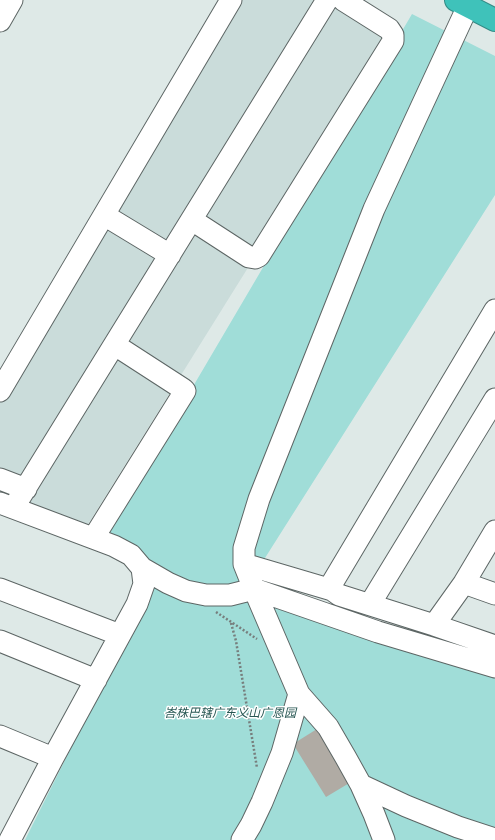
<!DOCTYPE html>
<meta charset="utf-8">
<style>
body{margin:0}
canvas{display:block;background:#dee9e7}
</style>
<canvas width="495" height="840"></canvas>
<script>
const ctx = document.querySelector('canvas').getContext('2d');
ctx.lineJoin = 'round';
function fillPath(path, color) { ctx.fillStyle = color; ctx.fill(path, 'evenodd'); }
const toPath = rows => new Path2D(rows.map(r => 'M' + r).join(''));
function trace(path, color, width, dash) { ctx.strokeStyle = color; ctx.lineWidth = width; ctx.lineCap = dash ? 'butt' : 'round'; ctx.setLineDash(dash || []); ctx.stroke(path); }
function write(font, color, halo, rows, align = 'center') {
  ctx.font = font + ' "Roboto Serif","Noto Sans SC",serif'; ctx.lineWidth = 3; ctx.setLineDash([]); ctx.textBaseline = 'middle'; ctx.strokeStyle = halo; ctx.fillStyle = color; for (const [text, x, y, turn = 0] of rows) {
    ctx.save(); ctx.translate(x, y); ctx.rotate((+turn || 0) * Math.PI / 180); ctx.textAlign = isNaN(turn) ? turn : align; if (halo) ctx.strokeText(text, 0, 0); ctx.fillText(text, 0, 0); ctx.restore();
  }
}
const built = toPath([
 [227,0,353,0,390,40,85,529,0,499,0,388]
]);
const green = toPath([
 [412,14,495,56,495,195,258,569,266,591,495,669,495,840,25,840,161,568,108,531]
]);
const building = toPath([
 [317,729,351,782,326,797,293,744]
]);
const path = toPath([
 [216,612,257,639],
 [231,623,236,641,257,768]
]);
const minor = toPath([
 [0,21,12,0],
 [104,215,170,255],
 [192,220,249,257,255,258,259,256,393,41,393,35,389,29,343,0],
 [495,310,331,585,332,590,339,595,434,625,495,646],
 [0,391,231,0],
 [0,479,26,489],
 [0,503,114,546,131,555,142,568,144,584,137,604,53,758,10,840],
 [14,507,327,0],
 [94,537,185,391,183,389,115,345],
 [244,564,332,590],
 [142,568,168,583,186,591,206,595,230,595,254,589,378,632,495,667],
 [464,583,495,594],
 [0,589,120,635],
 [370,604,495,399],
 [434,625,464,583,495,531],
 [0,641,96,680],
 [299,694,328,727,346,758,361,785,374,814,384,840],
 [0,736,53,758],
 [361,785,406,806,458,827,495,839],
 [242,840,251,825,262,802,282,753,299,694,254,589,244,564,244,548,259,499,374,209,468,6]
]);
const highway = toPath([
 [456,0,495,20]
]);
const parkNames = [
 ["峇株巴辖广东义山广恩园",230,713]
];
fillPath(built, '#cadcda');
fillPath(green, '#a0ddd8');
fillPath(building, '#b0aba4');
trace(minor, '#5d6665', 23);
trace(highway, '#348b86', 24);
trace(path, '#777e7d', 2.5, [2, 2]);
trace(minor, '#fff', 21);
trace(highway, '#3fc2ba', 22);
write('italic 12px', '#275753', '#fff', parkNames);
</script>
